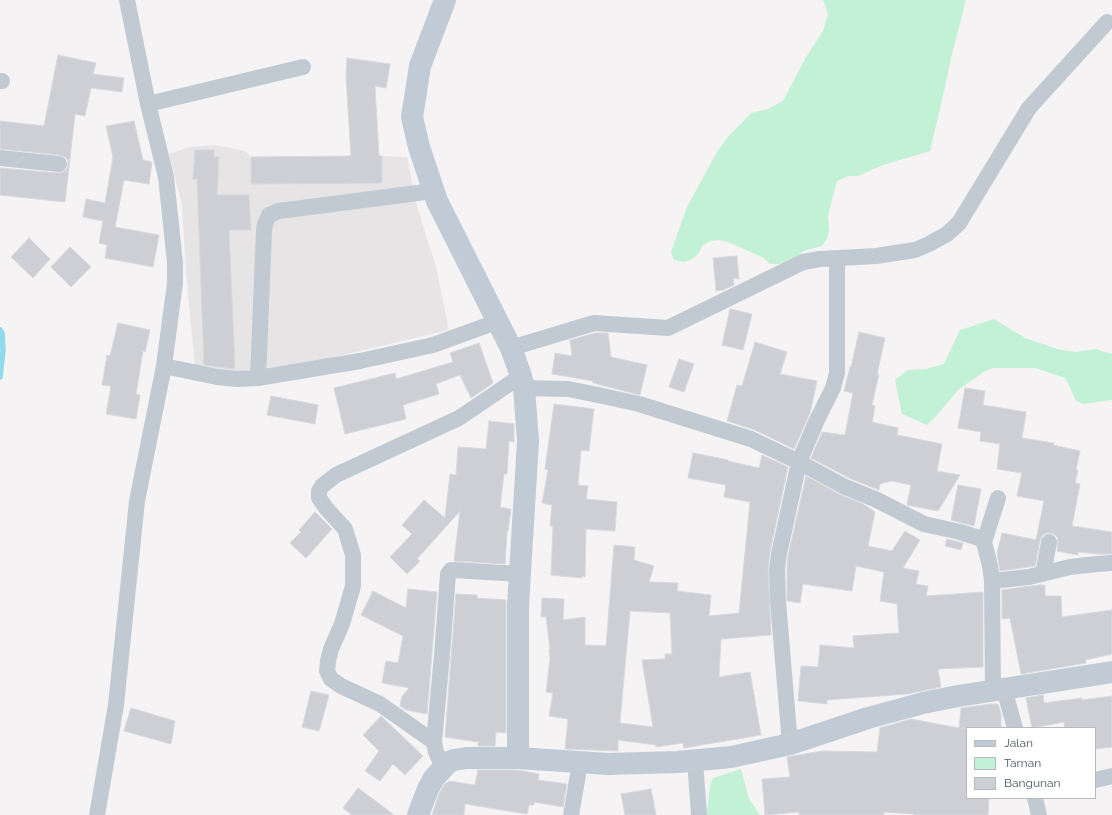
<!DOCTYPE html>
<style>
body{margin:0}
#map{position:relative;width:1112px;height:815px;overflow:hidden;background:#f5f3f3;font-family:Raleway,sans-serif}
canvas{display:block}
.legend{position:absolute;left:966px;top:727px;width:130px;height:72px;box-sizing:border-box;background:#fff;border:1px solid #b7bbc0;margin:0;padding:5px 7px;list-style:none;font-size:12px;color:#4a5661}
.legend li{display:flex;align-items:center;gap:8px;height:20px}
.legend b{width:20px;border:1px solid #b7bbc0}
</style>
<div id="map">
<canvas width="1112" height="815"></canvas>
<ul class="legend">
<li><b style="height:5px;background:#c1cbd6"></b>Jalan</li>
<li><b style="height:11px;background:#c3f1d5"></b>Taman</li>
<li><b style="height:11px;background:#cdcfd5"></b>Bangunan</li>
</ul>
</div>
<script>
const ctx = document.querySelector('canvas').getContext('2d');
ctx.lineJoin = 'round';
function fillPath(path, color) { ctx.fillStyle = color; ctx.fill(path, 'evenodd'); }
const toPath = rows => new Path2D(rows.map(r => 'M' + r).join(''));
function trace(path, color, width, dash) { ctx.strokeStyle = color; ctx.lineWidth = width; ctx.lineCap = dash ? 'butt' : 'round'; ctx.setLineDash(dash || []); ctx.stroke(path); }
const education = toPath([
 [215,145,245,151,251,157,382,156,407,157,416,203,436,267,449,330,317,361,221,374,195,368,186,272,182,205,169,154,190,147]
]);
const green = toPath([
 [823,0,966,0,952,54,943,96,930,151,883,165,858,176,848,176,837,181,828,215,829,231,827,239,822,246,803,251,797,257,779,264,770,264,764,258,728,242,719,240,710,241,702,246,699,253,691,260,683,262,674,260,671,252,687,207,717,152,727,138,751,113,768,109,783,101,805,59,823,31,828,14],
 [994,319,1025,338,1057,349,1075,352,1096,349,1112,354,1112,400,1084,404,1076,401,1069,385,1065,378,1035,368,993,368,985,371,958,390,938,414,927,425,902,414,895,380,908,370,926,369,944,364,960,330],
 [741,769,749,799,760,815,707,815,707,811,710,786,713,778]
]);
const stream = toPath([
 [0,330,2,333,3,350,0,377]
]);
const building = toPath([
 [58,55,96,63,93,74,124,78,122,92,91,88,85,116,75,114,65,202,0,195,0,168,58,173,63,172,67,169,68,165,68,160,65,157,60,155,0,149,0,121,44,126,58,55],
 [347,58,390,64,386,88,375,86,379,156,382,156,382,183,251,184,251,157,351,156,346,77,347,58],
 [134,121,143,160,152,162,149,184,124,180,115,227,159,235,153,267,105,258,107,245,99,243,103,221,83,217,86,199,105,203,113,157,106,126,134,121],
 [195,150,214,150,214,157,219,157,217,195,249,195,251,230,229,230,235,369,204,365,197,179,193,179,195,150],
 [29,238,50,259,33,278,11,257,29,238],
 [70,247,91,267,71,287,51,267,70,247],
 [737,256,739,279,733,278,734,285,723,290,716,291,713,258,737,256],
 [730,309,752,314,743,350,722,345,730,309],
 [118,323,150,330,145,352,143,351,136,394,140,395,136,419,106,414,111,386,102,385,107,355,110,356,118,323],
 [859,332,885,338,877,374,879,374,872,405,875,406,872,422,898,428,897,435,942,444,937,471,960,475,938,511,907,505,911,485,892,481,880,484,879,490,849,478,811,458,822,432,845,435,853,393,844,391,850,367,851,367,859,332],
 [595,333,608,333,611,357,647,365,640,395,593,383,593,381,552,374,555,353,572,356,570,340,595,333],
 [755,342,787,352,780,374,817,381,810,413,794,449,755,430,727,421,737,385,742,386,755,342],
 [479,343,493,383,471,398,460,375,436,384,439,394,403,405,406,419,345,434,334,388,395,373,396,379,453,362,450,353,479,343],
 [679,359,694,364,684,392,669,387,679,359],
 [965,388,985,391,983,405,1026,412,1022,438,1054,443,1053,445,1080,451,1076,470,1078,470,1075,483,1080,484,1072,526,1112,532,1112,554,1098,554,1078,552,1078,555,1057,551,1058,538,1055,535,1051,533,1046,533,1042,536,1040,540,1035,566,1000,571,997,553,1002,533,1036,540,1044,501,1017,496,1022,473,997,469,1000,444,980,441,981,432,958,428,965,388],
 [271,396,318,405,315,424,267,415,271,396],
 [554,404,594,409,589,451,581,450,578,485,588,486,586,499,617,502,615,531,586,529,585,577,582,576,582,578,551,575,553,526,550,526,552,505,542,503,548,470,545,469,554,404],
 [489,421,514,424,514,442,509,441,507,474,504,474,500,507,511,509,508,531,507,531,505,564,454,561,460,511,417,559,420,561,407,574,390,557,412,534,402,525,424,500,445,518,450,474,456,475,458,447,486,449,489,421],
 [693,453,728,460,728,461,759,468,762,455,788,467,770,552,768,568,771,635,721,639,719,677,750,672,761,735,684,748,683,743,656,747,656,745,618,740,618,751,565,749,568,719,549,716,553,693,546,692,550,659,549,649,550,649,546,617,541,617,542,598,564,599,563,620,585,617,585,645,606,646,614,545,635,547,634,560,654,566,649,582,678,583,677,591,711,595,709,616,739,613,750,502,724,497,726,485,688,478,693,453],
 [630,611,670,613,672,654,665,654,665,659,642,660,653,727,620,723,630,611],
 [806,476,841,495,863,504,875,512,868,546,892,551,905,531,920,540,903,568,919,571,916,584,928,586,926,596,983,592,983,667,938,669,941,687,907,694,827,700,827,704,798,701,801,666,818,667,820,645,854,648,853,636,899,633,897,604,880,601,884,572,856,566,852,591,803,584,800,603,787,601,787,569,788,556,806,476],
 [958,485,981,489,974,526,951,520,958,485],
 [315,512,332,529,306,558,290,543,301,532,299,530,315,512],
 [947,539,963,543,961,550,945,546,947,539],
 [1038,585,1045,585,1045,596,1061,596,1062,617,1112,610,1112,654,1085,660,1086,663,1021,674,1010,618,1002,619,1002,590,1038,585],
 [408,589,437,592,427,714,406,710,400,706,402,696,409,688,382,683,386,661,398,663,403,636,361,615,373,591,406,608,408,589],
 [456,594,477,595,477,598,506,600,506,733,496,732,495,746,478,746,478,742,445,737,456,594],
 [311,691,329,695,319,731,302,727,311,691],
 [1043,695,1044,703,1082,698,1082,700,1112,696,1112,747,1095,749,1095,727,1065,728,1064,722,1032,728,1026,698,1043,695],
 [991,704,998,704,1001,714,1001,728,962,728,967,729,967,798,989,798,988,815,914,815,914,814,884,812,884,815,799,815,799,812,765,815,762,779,790,777,787,757,822,751,877,752,880,728,911,719,959,728,961,708,991,704],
 [131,708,175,721,171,744,124,731,131,708],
 [381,716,423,756,405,775,393,764,380,781,365,771,379,751,363,735,381,716],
 [478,770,517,770,539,774,538,780,567,784,563,807,534,802,534,805,529,805,527,814,465,804,464,815,432,815,439,794,444,785,449,781,475,785,478,770],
 [358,788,373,799,394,815,352,815,343,808,358,788],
 [651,789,656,815,625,815,621,794,651,789]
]);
const street = toPath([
 [127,0,148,104],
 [0,81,2,81],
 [0,158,59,164],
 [511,348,594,323,668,328,803,262,820,259,876,256,915,250,929,244,947,234,959,223,1029,108,1107,22],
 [164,366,217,377,237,379,258,378,360,361,433,345,499,321],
 [258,378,264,231,265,224,269,215,279,211,433,191],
 [524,388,568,389,598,395,639,404,751,439,799,462,845,487,875,499,924,524,960,532,979,538,984,542,990,566,992,581,993,691],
 [984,542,998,498],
 [1043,574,1049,542],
 [992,581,1029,577,1070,567,1097,564,1112,563],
 [1004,689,1015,728],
 [434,742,380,704,341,686,331,679,327,671,328,661,331,649,342,624,353,586,353,555,345,529,326,508,319,498,319,491,322,486,336,475,459,418,521,376],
 [790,744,778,602,777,569,779,554,799,462,816,422,833,388,837,373,837,259],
 [695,761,699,815],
 [443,767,436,752,434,742,442,655,448,574,451,570,454,570,520,574],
 [1095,780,1112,776],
 [1035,798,1039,815],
 [97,815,116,705,137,501,164,366,175,283,175,263,166,177,148,104,303,67],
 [571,815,580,763]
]);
const secondary = toPath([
 [518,758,608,764,678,762,731,757,790,744,868,718,923,703,958,696,1112,672],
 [418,815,428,789,434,778,449,762,454,760,466,758,518,758,518,606,528,441,524,388,521,376,511,348,437,201,419,147,412,117,420,66,445,0]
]);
fillPath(education, '#e6e4e5');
fillPath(green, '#c3f1d5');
trace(stream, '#90daee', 5.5);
fillPath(building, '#cdcfd5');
trace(building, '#d7d9de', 1);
trace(street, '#c1cad2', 16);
trace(secondary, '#c1cbd6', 22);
</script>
